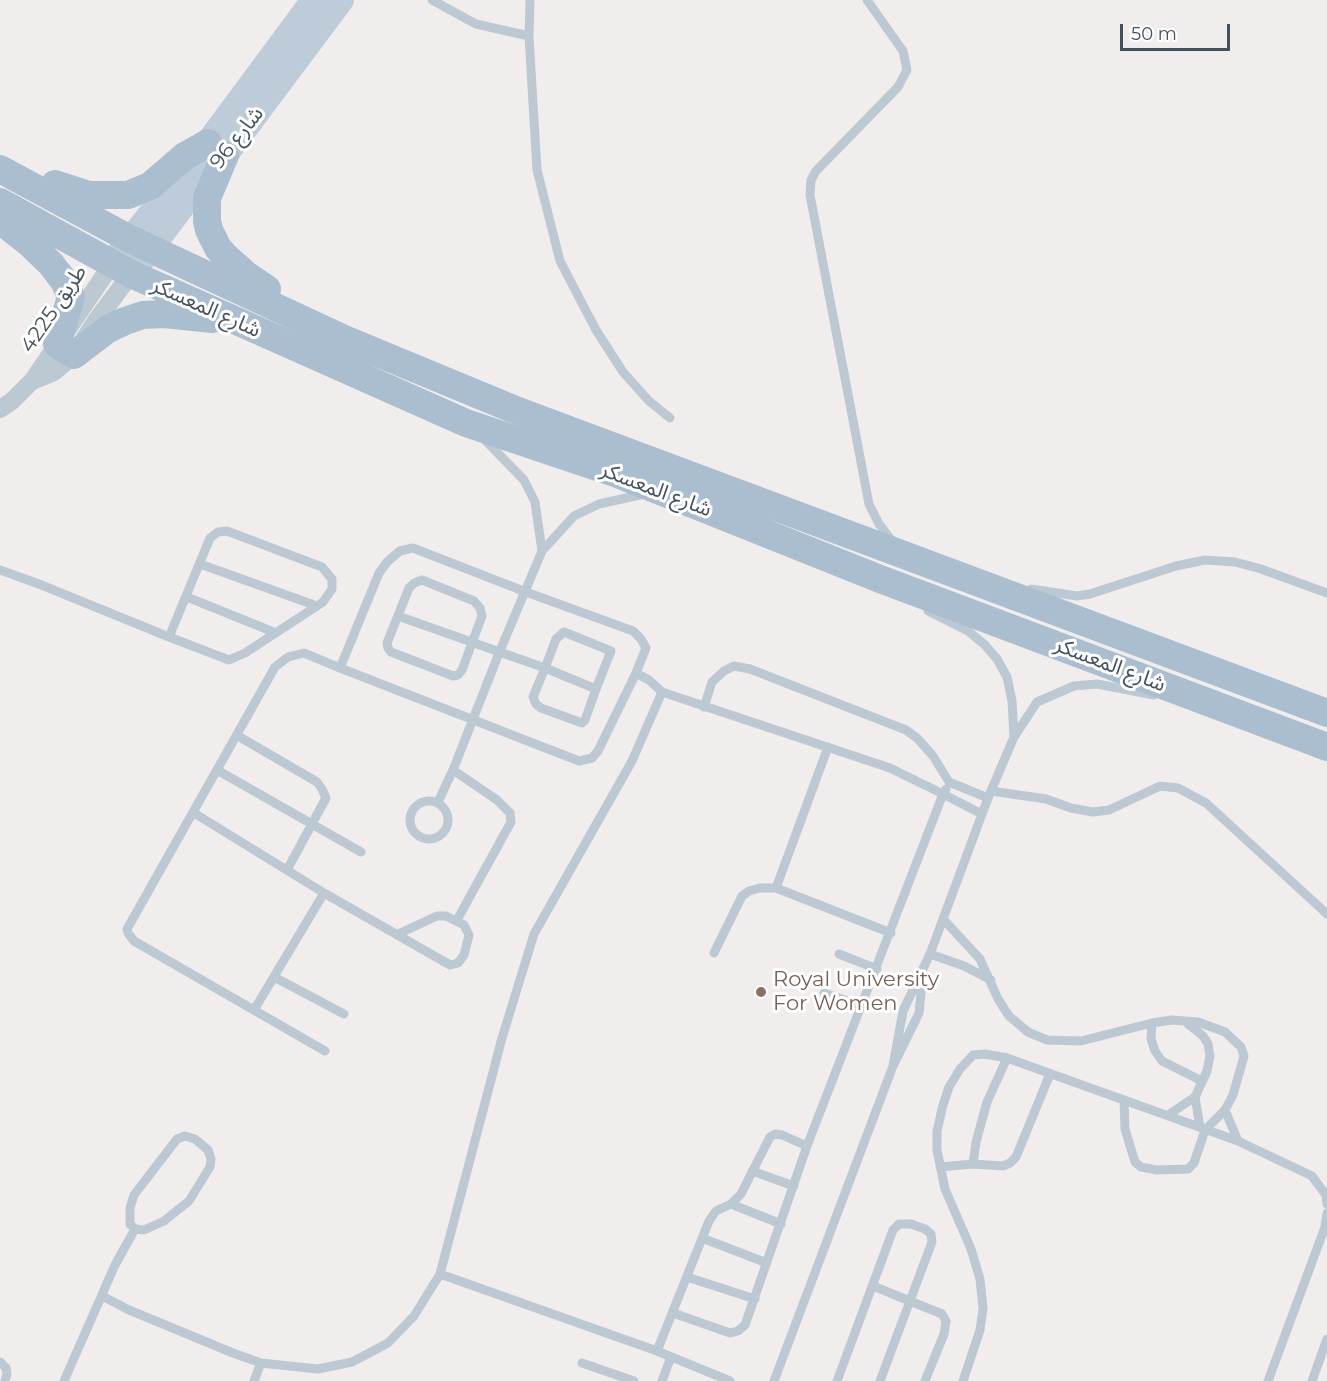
<!DOCTYPE html>
<meta charset="utf-8">
<style>
body{margin:0}
#map{position:relative;width:1327px;height:1381px;overflow:hidden;background:#f1eded;font-family:Montserrat,sans-serif}
canvas{display:block}
.scale{position:absolute;left:1120px;top:24px;width:110px;height:27px;box-sizing:border-box;border:3px solid #44525d;border-top:0;padding-left:8px;font-size:18px;line-height:21px;white-space:nowrap;color:#44525d;-webkit-text-stroke:4px #fff;paint-order:stroke}
</style>
<div id="map">
<canvas width="1327" height="1381"></canvas>
<div class="scale">50 m</div>
</div>
<script>
const ctx = document.querySelector('canvas').getContext('2d');
ctx.lineJoin = 'round';
const toPath = rows => new Path2D(rows.map(r => 'M' + r).join(''));
function trace(path, color, width, dash) { ctx.strokeStyle = color; ctx.lineWidth = width; ctx.lineCap = dash ? 'butt' : 'round'; ctx.setLineDash(dash || []); ctx.stroke(path); }
function write(font, color, halo, rows, align = 'center') {
  ctx.font = font + ' Montserrat,"Noto Sans Arabic",sans-serif'; ctx.lineWidth = 6; ctx.setLineDash([]); ctx.textBaseline = 'middle'; ctx.strokeStyle = halo; ctx.fillStyle = color; for (const [text, x, y, turn = 0] of rows) {
    ctx.save(); ctx.translate(x, y); ctx.rotate((+turn || 0) * Math.PI / 180); ctx.textAlign = isNaN(turn) ? turn : align; if (halo) ctx.strokeText(text, 0, 0); ctx.fillText(text, 0, 0); ctx.restore();
  }
}
const lane = toPath([
 [432,0,476,24,529,36],
 [530,0,529,36,537,170,560,261,596,330,623,372,649,401,670,418],
 [867,0,903,51,907,70,898,87,816,171,811,180,810,195,869,504,879,524,893,542],
 [483,438,524,480,535,502,542,551],
 [200,564,317,606],
 [0,570,39,584,169,637,229,660,245,653,323,602,332,589,332,579,322,567,227,531,218,532,210,538,169,637],
 [422,580,474,601,480,608,482,616,462,670,458,675,453,676,391,652,388,648,387,643,409,588,414,583,422,580],
 [1031,589,1077,596,1090,594,1176,566,1205,560,1235,562,1261,569,1327,593],
 [187,597,276,633],
 [928,611,968,631,985,645,997,659,1007,677,1012,701,1014,737],
 [398,616,545,668,596,689,585,720,582,723,541,708,536,704,533,697,545,668,556,639,564,632,611,651,596,689],
 [662,692,890,768,943,794,946,789],
 [704,707,712,682,724,671,734,666,750,669,906,730,917,738,933,756,949,782,988,798],
 [238,736,317,782,322,789,326,798,287,870],
 [217,770,361,852],
 [453,770,497,800,510,813,511,822,457,920],
 [991,791,1046,799,1071,808,1093,812,1109,810,1160,786,1178,788,1206,803,1327,914],
 '410 820a19 19 0 1 1 38 0a19 19 0 1 1-38 0Z',
 [438,802,453,770,499,653,542,551,574,516,599,504,644,494],
 [194,813,324,893,450,965,458,963,464,955,469,935,464,925,446,916,437,916,398,934],
 [776,888,891,933],
 [943,919,980,959,998,999,1009,1016,1028,1032,1047,1040,1081,1041,1152,1023,1172,1020,1198,1022,1225,1032,1241,1047,1244,1056,1233,1095,1225,1110,1205,1130,1194,1163,1188,1169,1157,1170,1141,1167,1135,1162,1125,1129,1124,1100],
 [714,953,742,896,749,891,760,888,776,888,828,747],
 [839,954,877,969],
 [930,954,964,966,991,980],
 [274,977,344,1014],
 [824,993,862,1006],
 [254,1010,324,893],
 [1152,1023,1151,1039,1155,1051,1162,1061,1202,1081],
 [325,1051,134,941,128,933,127,929,275,667,288,657,304,653,340,668,579,761,592,758,598,751,636,673,646,648,641,639,633,631,526,592,413,548,400,551,387,562,379,573,340,668],
 [893,1066,903,1011,930,954,988,798,1014,737,1037,702,1074,686,1097,684,1154,695],
 [1195,1097,1200,1127],
 [1225,1110,1238,1141],
 [1168,1115,1195,1097,1207,1071,1210,1056,1208,1044,1203,1036,1187,1023],
 [807,1146,943,794,982,814],
 [973,1164,976,1142,987,1102,1007,1058],
 [940,1167,973,1164,1003,1166,1010,1163,1016,1157,1050,1074],
 [752,1171,794,1186],
 [731,1204,781,1224],
 [702,1238,767,1263],
 [440,1274,657,1351,730,1381],
 [687,1277,755,1299],
 [873,1286,942,1314,946,1321,944,1334,925,1381],
 [102,1296,129,1310,233,1353,261,1363,318,1369,352,1362,388,1343,414,1316,440,1274,502,1038,534,934,632,761,662,692,649,680,636,673],
 [657,1351,709,1221,716,1211,731,1204,741,1194,770,1137,775,1134,782,1135,807,1146,745,1325,738,1331,730,1333,673,1313],
 [0,1362,6,1368,7,1374,5,1381],
 [582,1363,634,1381],
 [64,1381,115,1265,135,1229,130,1224,130,1208,134,1195,177,1139,185,1136,195,1139,208,1150,211,1159,210,1167,189,1201,164,1221,144,1230,135,1229],
 [254,1381,261,1363],
 [662,1381,671,1357],
 [774,1381,893,1066,919,1013,923,973],
 [837,1381,893,1230,899,1224,911,1224,925,1229,931,1234,932,1242,880,1381],
 [963,1381,980,1330,983,1308,980,1279,971,1249,945,1189,937,1150,937,1131,943,1105,949,1087,960,1069,973,1055,985,1054,1007,1058,1238,1141,1312,1176,1326,1195,1327,1204],
 [1268,1381,1325,1227,1327,1213],
 [1312,1381,1327,1339]
]);
const street = toPath([
 [35,380,54,372,74,355,96,321,131,274],
 [0,409,12,401,33,380,112,264]
]);
const secondary = toPath([
 [119,254,208,143,314,0],
 [131,274,203,179,225,155,341,0]
]);
const primary = toPath([
 [225,155,207,198,207,221,209,230,218,248,225,256,245,274,267,289],
 [0,169,130,239,183,264,344,339,513,409,1327,713],
 [55,184,89,195,128,195,150,186,185,156,208,143],
 [0,202,131,274,466,423,615,473,880,579,1327,747],
 [0,220,28,242,51,264,64,281,71,297,57,344,74,355,108,329,125,321,143,315,164,314,213,319]
]);
const markers = [
 [761,992,6,"#8d6e63"]
];
const streetNames = [
 ["شارع 96",237,138,-52],
 ["شارع المعسكر",206,308,24],
 ["طريق 4225",54,309,-56],
 ["شارع المعسكر",656,490,21],
 ["شارع المعسكر",1110,665,21]
];
const educationNames = [
 ["Royal University",773,980],
 ["For Women",773,1004]
];
trace(lane, '#bcc9d2', 9);
trace(street, '#bcc9d2', 18);
trace(secondary, '#beccd9', 26);
trace(primary, '#aabed0', 28);
for (const [x, y, r, color] of markers) { const dot = new Path2D(); dot.arc(x, y, r, 0, 2 * Math.PI); ctx.fillStyle = color; ctx.fill(dot); trace(dot, '#fff', 2); }
write('21px', '#44525d', '#fff', streetNames);
write('21px', '#785e54', '#fff', educationNames, 'left');
</script>
